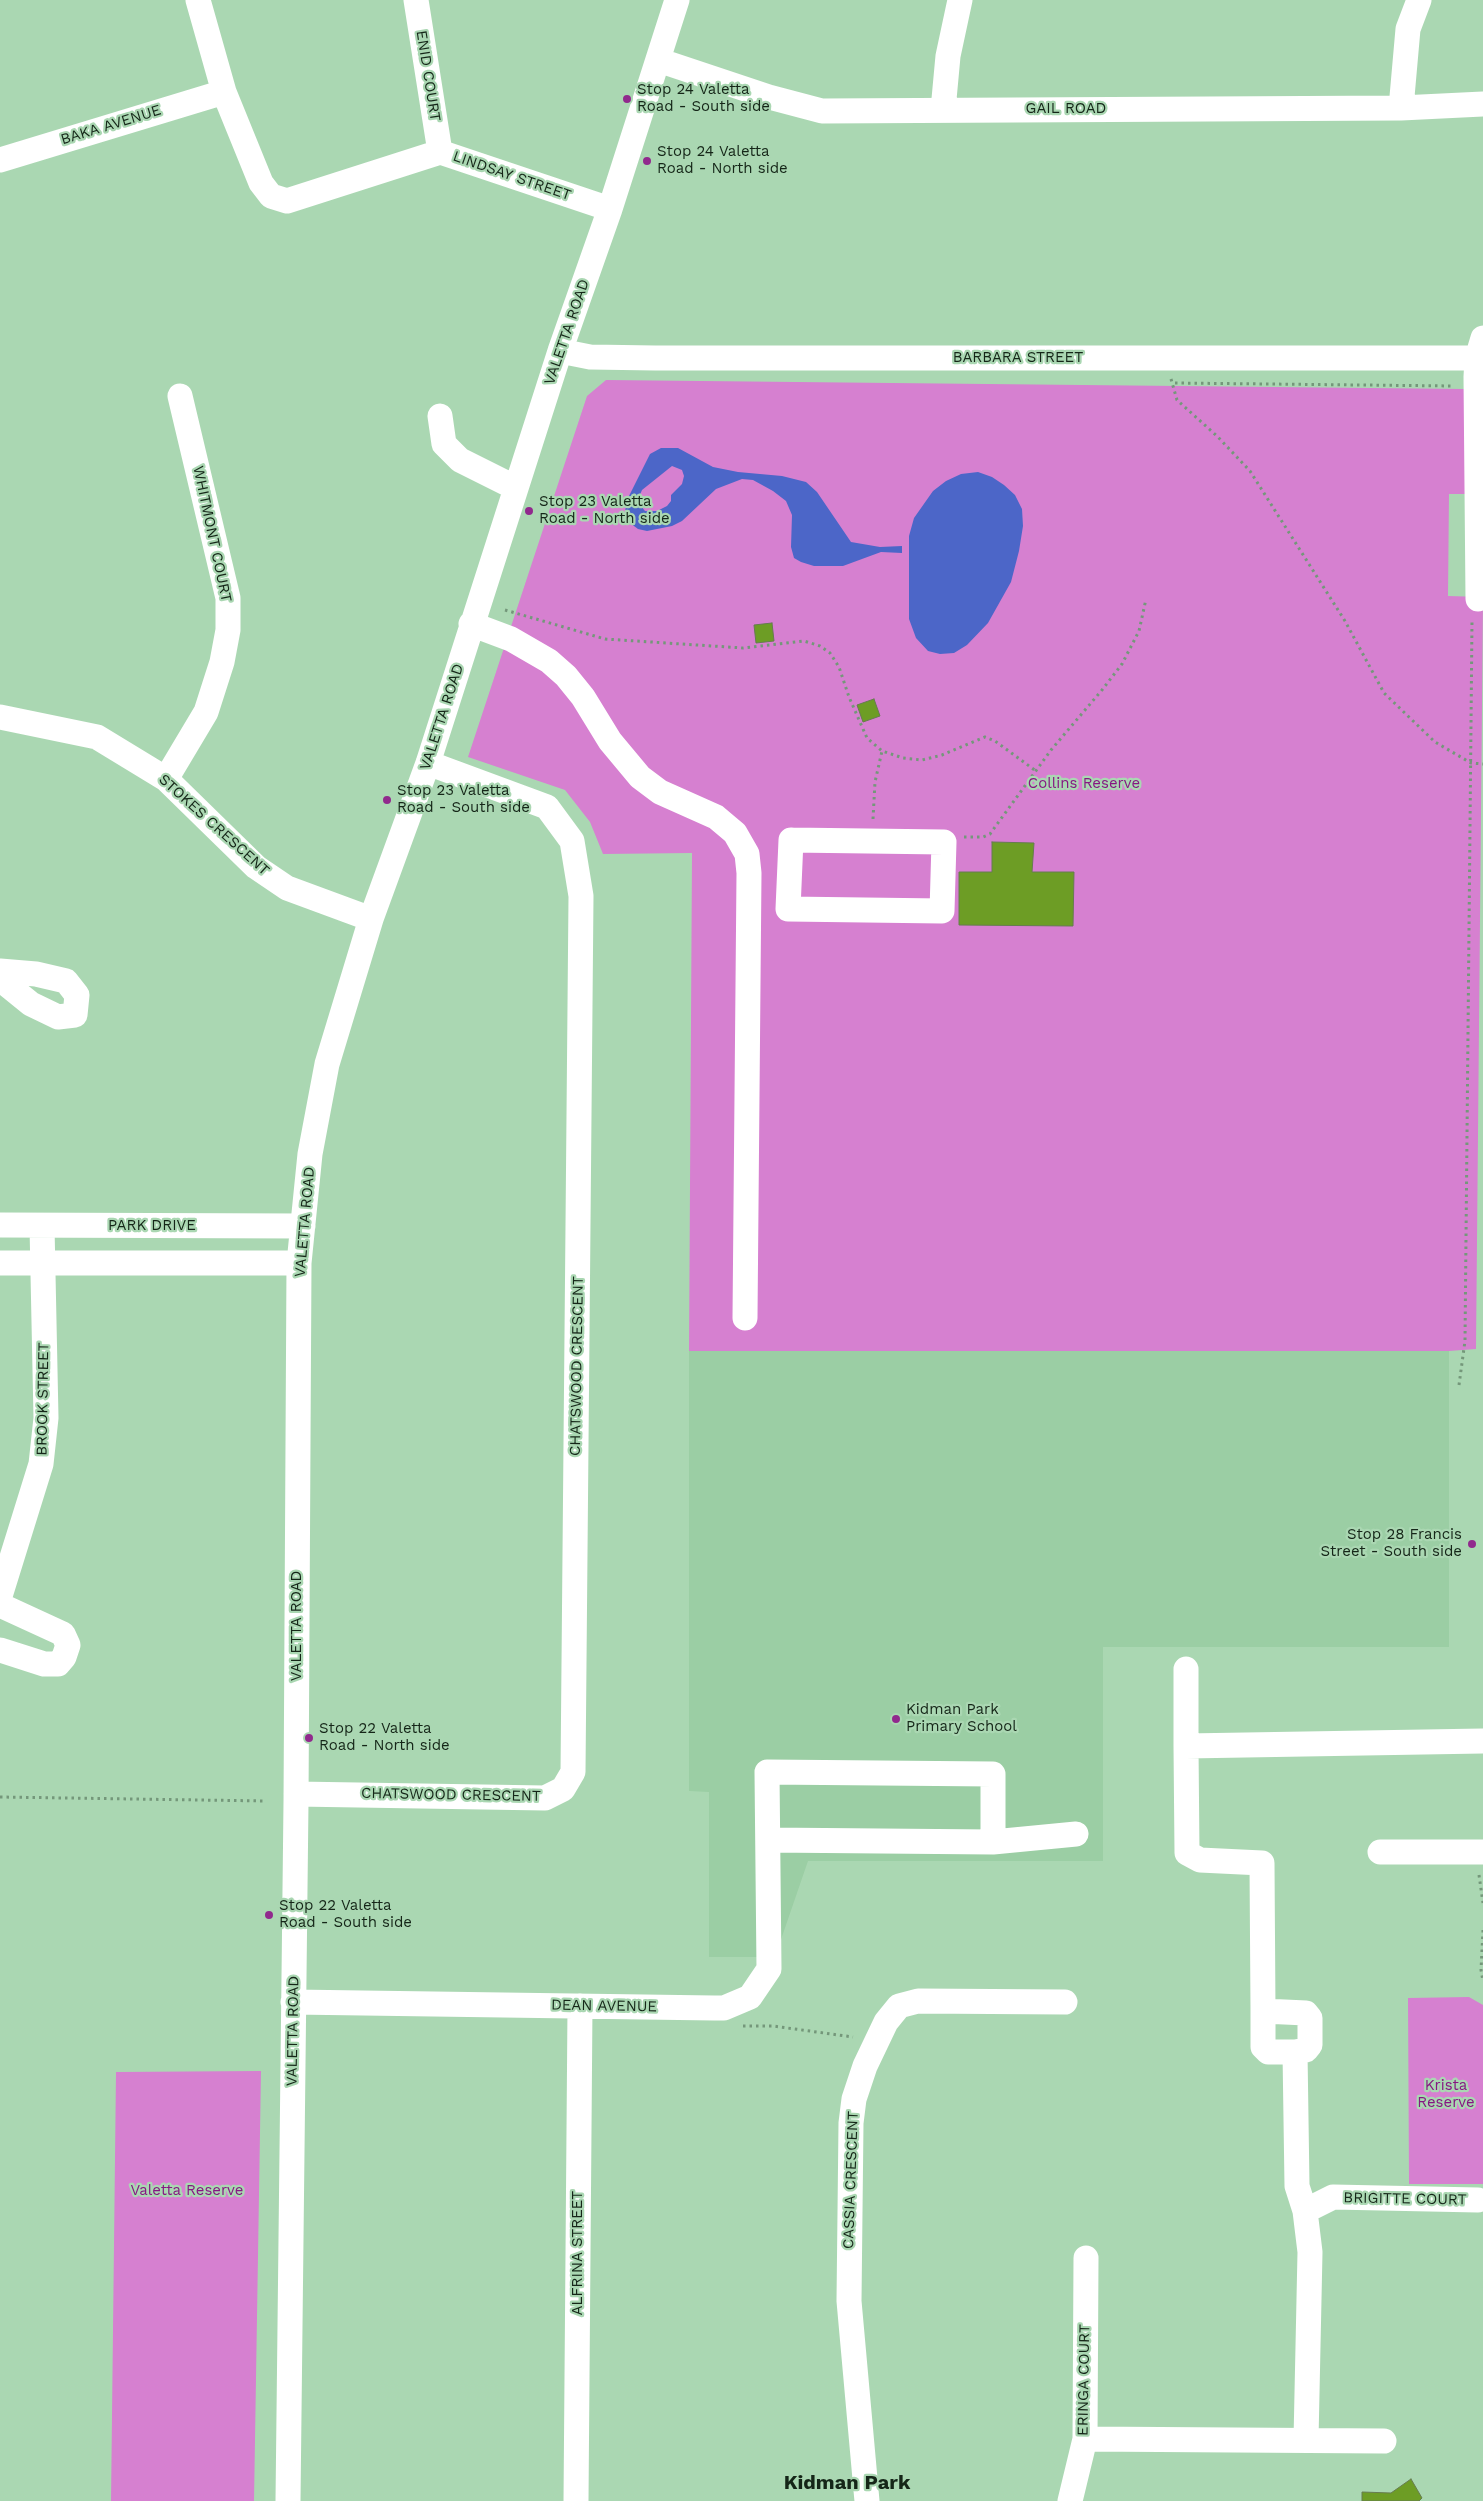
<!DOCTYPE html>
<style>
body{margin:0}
canvas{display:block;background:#aad7b2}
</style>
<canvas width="1483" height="2501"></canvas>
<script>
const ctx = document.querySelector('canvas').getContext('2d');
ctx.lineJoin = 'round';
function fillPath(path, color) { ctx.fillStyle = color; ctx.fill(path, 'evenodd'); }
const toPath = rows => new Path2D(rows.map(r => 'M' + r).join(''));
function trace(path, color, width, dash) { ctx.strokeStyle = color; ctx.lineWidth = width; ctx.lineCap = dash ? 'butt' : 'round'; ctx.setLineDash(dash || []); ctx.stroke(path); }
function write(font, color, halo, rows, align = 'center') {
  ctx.font = font + ' "Work Sans",sans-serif'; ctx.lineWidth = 4.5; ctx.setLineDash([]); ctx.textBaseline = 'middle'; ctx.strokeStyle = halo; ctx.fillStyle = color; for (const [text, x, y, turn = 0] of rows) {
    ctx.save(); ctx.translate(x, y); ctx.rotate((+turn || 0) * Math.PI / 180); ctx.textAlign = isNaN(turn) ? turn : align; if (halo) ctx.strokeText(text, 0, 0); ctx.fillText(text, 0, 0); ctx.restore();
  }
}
const built = toPath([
 [689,1351,1449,1351,1449,1647,1103,1647,1103,1861,808,1861,775,1957,709,1957,709,1792,689,1791]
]);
const green = toPath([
 [606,380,1465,389,1465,494,1449,494,1448,596,1483,597,1476,1349,1449,1351,689,1351,692,853,603,854,590,822,565,790,468,757,587,396],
 [1469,1997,1483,2005,1483,2184,1409,2184,1408,1998],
 [261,2071,254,2501,111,2501,116,2072]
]);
const water = toPath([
 [661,448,678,448,713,467,738,472,782,476,806,482,817,492,851,542,880,547,902,546,902,553,881,552,843,566,814,566,801,562,794,558,791,547,792,515,786,501,773,491,753,480,742,479,716,489,682,521,672,526,647,531,638,529,630,523,625,512,627,500,650,454],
 [672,466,682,470,684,476,682,484,671,495,671,501,667,506,657,511,645,511,641,506,639,497,642,490],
 [978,472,992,477,1004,485,1015,495,1022,509,1023,526,1019,551,1011,582,988,623,967,645,954,653,940,654,928,651,916,638,909,619,909,536,914,518,933,491,946,481,961,474]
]);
const building = toPath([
 [772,623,774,641,756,643,754,625,772,623],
 [874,699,880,716,863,722,857,705,874,699],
 [992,842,1034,843,1032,872,1074,872,1073,926,959,925,959,872,992,872,992,842],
 [1411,2479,1422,2498,1419,2501,1362,2501,1362,2492,1391,2493,1411,2479]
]);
const path = toPath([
 [1171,379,1177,400,1218,437,1250,471,1345,621,1384,693,1435,742,1471,763,1483,764],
 [1175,383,1454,386],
 [505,610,605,639,743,648,804,641,820,646,830,653,839,667,849,697,867,738,882,751,903,758,922,760,942,755,985,737,995,741,1036,771],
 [873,819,875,782,882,751],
 [964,837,983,837,990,834,1051,750,1102,690,1122,664,1139,631,1146,599],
 [1459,1385,1465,1341,1472,621],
 [0,1797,266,1801],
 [1479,1875,1483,1903],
 [1483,1930,1481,1970,1483,1981],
 [743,2026,773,2026,853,2037]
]);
const minor = toPath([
 [198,0,224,92,261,183,271,196,287,201,440,152,610,209],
 [416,0,440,152],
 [658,60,769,97,822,111,1401,108,1483,104],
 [1401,108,1408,29,1419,0],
 [943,110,948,56,960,0],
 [0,160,224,92],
 [560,351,590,357,655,358,1477,358],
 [440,416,444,444,460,460,516,488],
 [1478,599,1476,377,1477,358,1483,338],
 [471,624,511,639,549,661,566,676,583,697,610,741,640,777,660,792,716,817,735,833,747,854,749,873,745,1318],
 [0,717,97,737,166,779,256,867,287,888,371,919],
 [166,779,206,712,222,662,228,630,228,598,180,396],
 [791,840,944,842,942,911,788,909,791,840],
 [0,971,36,974,66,981,77,995,75,1015,58,1017,31,1004,0,979],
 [0,1225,303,1226],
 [0,1263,299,1263],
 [0,1596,41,1464,46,1418,42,1226],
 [0,1605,63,1634,68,1645,64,1657,58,1664,44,1664,0,1650],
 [1186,1669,1186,1746],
 [296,1794,545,1798,563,1789,573,1772,581,896,572,841,547,807,428,763],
 [768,1840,993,1842,1076,1834],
 [1380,1852,1483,1852],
 [293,2002,714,2008,724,2008,750,1997,769,1969,767,1772,993,1774,993,1842],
 [1263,2011,1263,2047,1268,2052,1295,2052],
 [1305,2211,1333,2197,1478,2200],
 [1085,2439,1384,2441],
 [1306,2440,1310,2252,1305,2211,1297,2186,1295,2052,1306,2050,1310,2045,1310,2018,1306,2013,1263,2011,1262,1863,1200,1860,1187,1853,1186,1746,1483,1741],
 [288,2501,296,1802,299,1263,310,1154,327,1064,371,919,428,763,560,351,610,209,677,0],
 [576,2501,580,2006],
 [867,2501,849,2301,851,2123,854,2099,865,2066,886,2022,899,2006,918,2001,1065,2002],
 [1070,2501,1085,2439,1086,2258]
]);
const markers = [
 [627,99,5,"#91298d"],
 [647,161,5,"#91298d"],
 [529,511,5,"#91298d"],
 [387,800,5,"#91298d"],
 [1472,1544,5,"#91298d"],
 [896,1719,5,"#91298d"],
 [309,1738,5,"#91298d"],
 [269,1915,5,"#91298d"]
];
const streetNames = [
 ["ENID COURT",428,76,81],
 ["GAIL ROAD",1066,109],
 ["BAKA AVENUE",111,125,-17],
 ["LINDSAY STREET",512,176,19],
 ["VALETTA ROAD",567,332,-71],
 ["BARBARA STREET",1018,358],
 ["WHITMONT COURT",212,534,78],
 ["VALETTA ROAD",442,717,-72],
 ["STOKES CRESCENT",214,825,42],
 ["VALETTA ROAD",305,1222,-85],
 ["PARK DRIVE",152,1226],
 ["CHATSWOOD CRESCENT",577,1366,-89],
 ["BROOK STREET",43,1399,-89],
 ["VALETTA ROAD",297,1626,-90],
 ["CHATSWOOD CRESCENT",451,1795,1],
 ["DEAN AVENUE",604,2006,1],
 ["VALETTA ROAD",293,2031,-89],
 ["CASSIA CRESCENT",851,2180,-88],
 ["BRIGITTE COURT",1405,2199,1],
 ["ALFRINA STREET",578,2253,-90],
 ["ERINGA COURT",1084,2380,-89]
];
const poiNames = [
 ["Stop 24 Valetta",637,90],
 ["Road - South side",637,107],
 ["Stop 24 Valetta",657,152],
 ["Road - North side",657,169],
 ["Stop 23 Valetta",539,502],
 ["Road - North side",539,519],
 ["Stop 23 Valetta",397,791],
 ["Road - South side",397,808],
 ["Stop 28 Francis",1462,1535,"right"],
 ["Street - South side",1462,1552,"right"],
 ["Kidman Park",906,1710],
 ["Primary School",906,1727],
 ["Stop 22 Valetta",319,1729],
 ["Road - North side",319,1746],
 ["Stop 22 Valetta",279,1906],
 ["Road - South side",279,1923]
];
const parkNames = [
 ["Collins Reserve",1084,784],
 ["Krista",1446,2086],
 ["Reserve",1446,2103],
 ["Valetta Reserve",187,2191]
];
const districtNames = [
 ["Kidman Park",847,2483]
];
fillPath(built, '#9bcea4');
fillPath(green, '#d680d0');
fillPath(water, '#4c66c8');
fillPath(building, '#6d9d25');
trace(building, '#667c50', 1);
trace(path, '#74977a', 3, [2.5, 4]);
trace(minor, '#fff', 25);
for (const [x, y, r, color] of markers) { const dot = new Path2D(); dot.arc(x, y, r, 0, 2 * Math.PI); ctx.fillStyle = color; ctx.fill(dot); trace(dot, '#aad7b2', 2); }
write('15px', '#152618', '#aad7b2', streetNames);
write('15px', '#152618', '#aad7b2', poiNames, 'left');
write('15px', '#861682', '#aad7b2', parkNames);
write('bold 20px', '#152618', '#aad7b2', districtNames);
</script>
